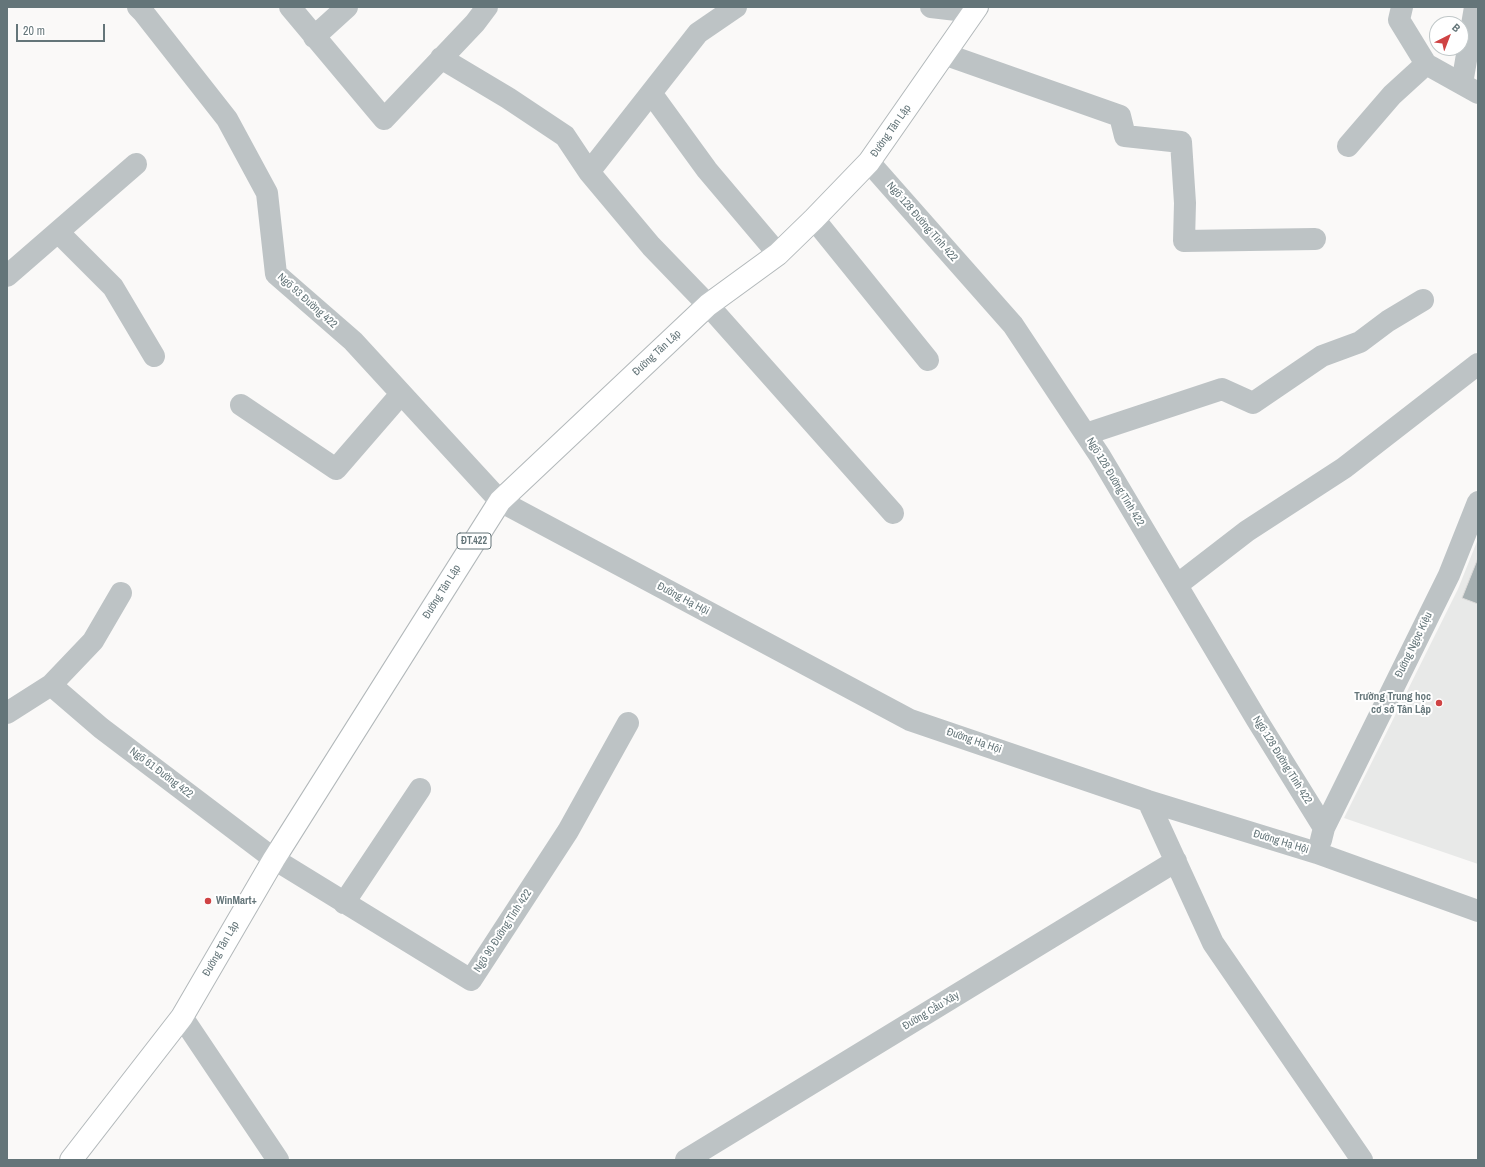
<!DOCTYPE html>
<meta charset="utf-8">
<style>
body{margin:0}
#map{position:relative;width:1485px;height:1167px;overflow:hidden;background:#faf9f8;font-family:"Archivo Narrow",sans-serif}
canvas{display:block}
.frame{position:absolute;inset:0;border:8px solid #647579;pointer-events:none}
.north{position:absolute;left:1429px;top:16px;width:40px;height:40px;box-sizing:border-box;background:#fff;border:1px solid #c1c8c9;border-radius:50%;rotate:42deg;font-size:11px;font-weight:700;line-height:16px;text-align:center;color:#647579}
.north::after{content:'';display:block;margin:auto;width:14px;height:18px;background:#cf4344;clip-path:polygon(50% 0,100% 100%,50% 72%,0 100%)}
.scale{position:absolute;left:16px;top:24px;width:89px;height:18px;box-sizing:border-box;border:2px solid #647579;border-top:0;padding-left:5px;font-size:12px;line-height:14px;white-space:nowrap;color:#647579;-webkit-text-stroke:3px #fff;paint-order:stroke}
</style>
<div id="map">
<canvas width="1485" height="1167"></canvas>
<div class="frame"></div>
<div class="north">B</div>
<div class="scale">20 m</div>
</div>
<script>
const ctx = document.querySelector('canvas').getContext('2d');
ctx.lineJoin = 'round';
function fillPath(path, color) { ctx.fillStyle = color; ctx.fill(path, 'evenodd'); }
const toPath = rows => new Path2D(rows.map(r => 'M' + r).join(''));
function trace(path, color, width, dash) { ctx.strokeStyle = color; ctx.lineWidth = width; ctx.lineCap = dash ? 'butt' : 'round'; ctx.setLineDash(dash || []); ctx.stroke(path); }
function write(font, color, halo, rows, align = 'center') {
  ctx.font = font + ' "Archivo Narrow",sans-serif'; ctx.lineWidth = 4; ctx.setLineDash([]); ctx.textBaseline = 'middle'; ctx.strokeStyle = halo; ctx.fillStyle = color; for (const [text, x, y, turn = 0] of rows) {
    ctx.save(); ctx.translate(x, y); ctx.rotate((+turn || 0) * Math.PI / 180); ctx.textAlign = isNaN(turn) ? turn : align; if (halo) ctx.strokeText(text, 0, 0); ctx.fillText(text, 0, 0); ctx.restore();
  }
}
const built = toPath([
 [1478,539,1478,864,1344,818,1458,589]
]);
const building = toPath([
 [1478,558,1478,604,1462,598,1478,558]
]);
const minor = toPath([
 [138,7,143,12,227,119,267,193,276,274,353,341,500,501,910,720,1148,801,1317,853,1478,911],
 [290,7,384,119,475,23,487,7],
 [931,7,974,12],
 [1402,7,1399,20,1426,64,1478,93],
 [314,37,347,7],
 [944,54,1120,116,1125,136,1181,142,1185,203,1184,241,1315,239],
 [441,58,508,98,565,136,589,172,651,246,708,305,893,513],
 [1462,84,1475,7],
 [651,93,707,170,778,254],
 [1348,146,1392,95,1426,64],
 [869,162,1013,325,1100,456,1257,720,1324,828],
 [589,172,698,33,736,7],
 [814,219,928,360],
 [58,232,113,287,154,356],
 [7,276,136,164],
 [241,405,336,469,401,394],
 [1086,434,1222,389,1253,403,1322,356,1360,342,1388,321,1423,300],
 [1177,585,1247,531,1344,468,1478,364],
 [51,685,101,728,274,859,471,980,568,831,628,723],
 [7,713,51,685,93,641,121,593],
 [1148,801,1213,943,1362,1160],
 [1321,840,1324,828,1449,575,1478,502],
 [344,903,420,789],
 [182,1017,278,1160],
 [686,1160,1176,861]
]);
const major = toPath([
 [71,1160,182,1017,274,859,500,501,708,305,778,254,814,219,869,162,977,7]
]);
const markers = [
 [1439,703,4,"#cf4344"],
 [208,901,4,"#cf4344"]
];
const shields = [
 [474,541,34]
];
const shieldNames = [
 ["ĐT.422",474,541]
];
const streetNames = [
 ["Đường Tân Lập",891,131,-55],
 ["Ngõ 128 Đường Tỉnh 422",922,222,49],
 ["Ngõ 93 Đường 422",307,301,42],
 ["Đường Tân Lập",657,353,-43],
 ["Ngõ 128 Đường Tỉnh 422",1115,482,59],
 ["Đường Tân Lập",442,592,-58],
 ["Đường Hạ Hội",683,599,28],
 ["Đường Ngọc Kiệu",1414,645,-64],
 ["Đường Hạ Hội",974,741,19],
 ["Ngõ 128 Đường Tỉnh 422",1282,760,58],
 ["Ngõ 61 Đường 422",161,773,37],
 ["Đường Hạ Hội",1281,842,17],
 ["Ngõ 90 Đường Tỉnh 422",503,931,-57],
 ["Đường Tân Lập",221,949,-60],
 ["Đường Cầu Xây",931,1011,-31]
];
const poiNames = [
 ["Trường Trung học",1431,697],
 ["cơ sở Tân Lập",1431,710],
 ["WinMart+",216,901,"left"]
];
fillPath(built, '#e8e9e8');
fillPath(building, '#a6b0b2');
trace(building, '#dcdbda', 1);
trace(major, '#b2b8ba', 24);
trace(minor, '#bdc3c5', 22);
trace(major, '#fff', 22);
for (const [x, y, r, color] of markers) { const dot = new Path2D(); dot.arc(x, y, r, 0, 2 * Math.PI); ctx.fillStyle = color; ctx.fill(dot); trace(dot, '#fff', 1.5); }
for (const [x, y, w] of shields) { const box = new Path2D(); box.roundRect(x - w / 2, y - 8, w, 16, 3); ctx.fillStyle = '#fff'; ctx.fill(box); trace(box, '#647579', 1); }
write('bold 10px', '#647579', null, shieldNames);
write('11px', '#647579', '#fff', streetNames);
write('bold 11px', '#647579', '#fff', poiNames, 'right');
</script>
